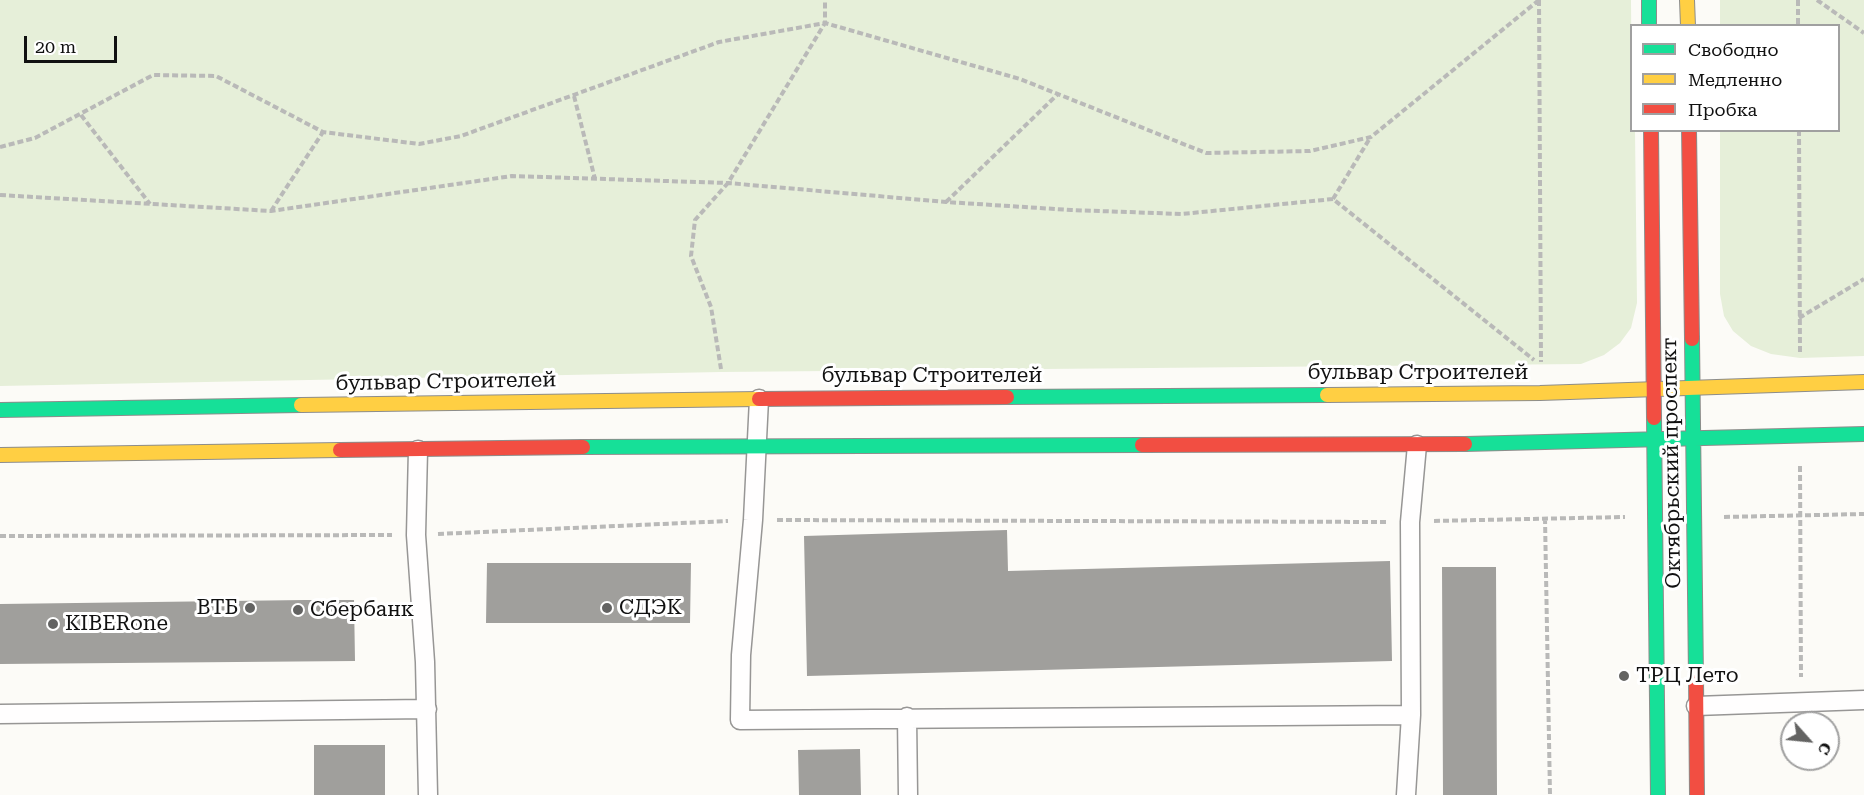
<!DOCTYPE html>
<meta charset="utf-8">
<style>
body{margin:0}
#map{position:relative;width:1864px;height:795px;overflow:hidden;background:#fcfbf7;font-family:"Roboto Serif",serif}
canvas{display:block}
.legend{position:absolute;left:1630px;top:24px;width:210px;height:108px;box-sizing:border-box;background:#fff;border:2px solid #a0a0a0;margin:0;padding:8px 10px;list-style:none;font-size:18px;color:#111}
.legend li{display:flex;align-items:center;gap:12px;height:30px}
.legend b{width:30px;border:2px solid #a0a0a0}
.north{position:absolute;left:1780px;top:711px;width:60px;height:60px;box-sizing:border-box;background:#fff;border:2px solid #a0a0a0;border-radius:50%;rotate:117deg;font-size:16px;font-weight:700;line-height:24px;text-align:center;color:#111}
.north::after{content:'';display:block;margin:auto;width:21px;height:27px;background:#636362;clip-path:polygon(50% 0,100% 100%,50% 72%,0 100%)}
.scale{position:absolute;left:24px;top:36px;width:93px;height:27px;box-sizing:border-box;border:3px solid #111;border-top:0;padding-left:8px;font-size:18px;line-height:21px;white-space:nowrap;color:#111;-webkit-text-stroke:4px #fff;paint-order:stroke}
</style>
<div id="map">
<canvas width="1864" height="795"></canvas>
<ul class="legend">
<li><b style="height:8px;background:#16e098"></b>Свободно</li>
<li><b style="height:8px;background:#ffcf43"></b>Медленно</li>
<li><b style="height:8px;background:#f24e42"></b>Пробка</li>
</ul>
<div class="north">С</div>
<div class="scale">20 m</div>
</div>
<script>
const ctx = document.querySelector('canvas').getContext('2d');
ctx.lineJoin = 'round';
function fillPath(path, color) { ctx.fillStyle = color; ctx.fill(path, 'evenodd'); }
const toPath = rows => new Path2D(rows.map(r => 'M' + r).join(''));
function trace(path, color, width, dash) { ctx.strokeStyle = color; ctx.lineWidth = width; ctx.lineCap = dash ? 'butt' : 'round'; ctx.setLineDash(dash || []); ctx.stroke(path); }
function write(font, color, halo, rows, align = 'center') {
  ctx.font = font + ' "Roboto Serif",serif'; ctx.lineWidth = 6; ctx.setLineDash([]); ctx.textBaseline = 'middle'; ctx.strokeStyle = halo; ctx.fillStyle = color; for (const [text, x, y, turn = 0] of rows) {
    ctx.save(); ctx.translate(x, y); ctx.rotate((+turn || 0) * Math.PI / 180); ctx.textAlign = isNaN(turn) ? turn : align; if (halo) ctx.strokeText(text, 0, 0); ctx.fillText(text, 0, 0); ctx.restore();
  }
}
const green = toPath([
 [0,0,1631,0,1632,130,1635,131,1637,303,1631,328,1620,343,1604,355,1581,364,721,372,0,386],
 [1720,0,1864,0,1864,356,1800,358,1771,354,1751,346,1733,331,1724,316,1720,294,1720,131,1838,130,1838,26,1720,25]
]);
const building = toPath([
 [1007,530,1008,571,1390,561,1392,661,807,676,804,536],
 [487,563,691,563,690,623,486,623],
 [1442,567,1496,567,1497,795,1443,795],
 [305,600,354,600,355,661,0,664,0,604],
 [314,745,385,745,385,795,314,795],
 [860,749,861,795,799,795,798,750]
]);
const path = toPath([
 [1539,0,1541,362],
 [1798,0,1798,26],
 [1817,0,1864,33],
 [574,96,595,179],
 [81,115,150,204],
 [1799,130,1800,352],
 [0,147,35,138,153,75,216,76,323,132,419,144,461,136,719,42,825,23,1020,79,1206,153,1310,151,1371,137,1539,0],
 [0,195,271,211,512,176,728,183,946,202,1071,210,1182,214,1333,199,1534,360],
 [1333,199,1370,138],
 [946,202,1058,94],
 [271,211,323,132],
 [1799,318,1864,279],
 [721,369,711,307,691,256,695,220,728,183,825,23,825,0],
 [1800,466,1801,677],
 [1724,517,1864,514],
 [1545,518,1550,795],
 [777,520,1388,522],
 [1434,521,1625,517],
 [438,534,728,521],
 [0,536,392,535]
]);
const lane = toPath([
 [759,399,753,520,741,655,740,720,1411,715,1410,522,1417,445],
 [418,450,416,535,425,662,428,795],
 [1696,706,1864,700],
 [0,714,427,709],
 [907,717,908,795],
 [1406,795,1411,715]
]);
const fast = toPath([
 [1649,0,1649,26],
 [1692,339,1696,677],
 [1007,397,1327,395],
 [0,410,301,405],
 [1654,418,1658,795],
 [1465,444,1864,434],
 [583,447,1142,445]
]);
const slow = toPath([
 [1687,0,1688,26],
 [1327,395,1540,393,1864,382],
 [301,405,759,399],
 [0,455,340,450]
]);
const jam = toPath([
 [1651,130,1654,418],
 [1689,130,1692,339],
 [759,399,1007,397],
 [1142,445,1465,444],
 [340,450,583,447],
 [1696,677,1697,795]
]);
const markers = [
 [250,608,6,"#636362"],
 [607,608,6,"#636362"],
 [298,610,6,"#636362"],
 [53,624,6,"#636362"],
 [1624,676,6,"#636362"]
];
const streetNames = [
 ["бульвар Строителей",1418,373],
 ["бульвар Строителей",932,376],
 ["бульвар Строителей",446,382,-1],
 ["Октябрьский проспект",1672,463,-91]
];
const poiNames = [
 ["ВТБ",238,608,"right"],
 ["СДЭК",619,608],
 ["Сбербанк",310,610],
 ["KIBERone",65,624],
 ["ТРЦ Лето",1636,676]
];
fillPath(green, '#e6efd9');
fillPath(building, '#a09f9c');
trace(lane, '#979695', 21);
trace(fast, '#8d8d8b', 16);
trace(slow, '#8d8d8b', 16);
trace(jam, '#8d8d8b', 16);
trace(path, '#b9b9b8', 4, [6, 3]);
trace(lane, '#fffefe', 18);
trace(fast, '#16e098', 14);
trace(slow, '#ffcf43', 14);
trace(jam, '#f24e42', 14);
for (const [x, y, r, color] of markers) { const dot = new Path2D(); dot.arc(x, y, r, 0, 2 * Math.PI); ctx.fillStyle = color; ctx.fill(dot); trace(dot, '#fff', 2); }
write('21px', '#111', '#fff', streetNames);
write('21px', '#111', '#fff', poiNames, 'left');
</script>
